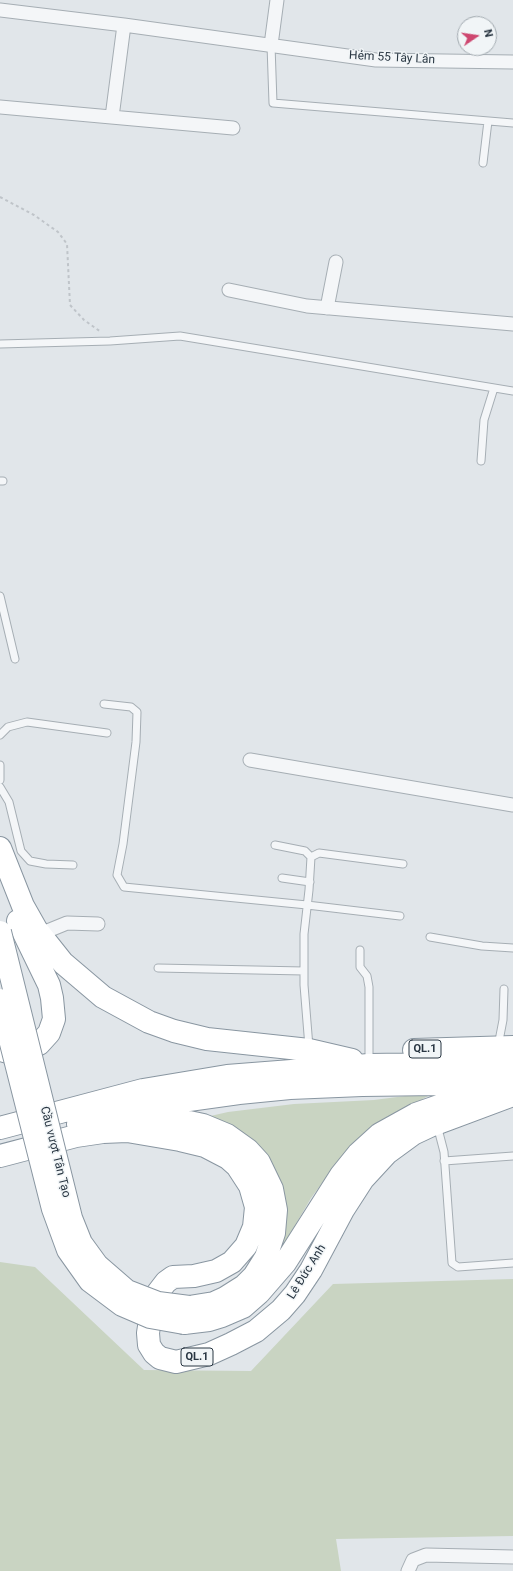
<!DOCTYPE html>
<meta charset="utf-8">
<style>
body{margin:0}
#map{position:relative;width:513px;height:1571px;overflow:hidden;background:#e1e6ea;font-family:Roboto,sans-serif}
canvas{display:block}
.north{position:absolute;left:457px;top:16px;width:40px;height:40px;box-sizing:border-box;background:#f1f5f7;border:1px solid #a1a9af;border-radius:50%;rotate:77deg;font-size:11px;font-weight:700;line-height:16px;text-align:center;color:#293642}
.north::after{content:'';display:block;margin:auto;width:14px;height:18px;background:#ce4770;clip-path:polygon(50% 0,100% 100%,50% 72%,0 100%)}
</style>
<div id="map">
<canvas width="513" height="1571"></canvas>
<div class="north">N</div>
</div>
<script>
const ctx = document.querySelector('canvas').getContext('2d');
ctx.lineJoin = 'round';
function fillPath(path, color) { ctx.fillStyle = color; ctx.fill(path, 'evenodd'); }
const toPath = rows => new Path2D(rows.map(r => 'M' + r).join(''));
function trace(path, color, width, dash) { ctx.strokeStyle = color; ctx.lineWidth = width; ctx.lineCap = dash ? 'butt' : 'round'; ctx.setLineDash(dash || []); ctx.stroke(path); }
function write(font, color, halo, rows, align = 'center') {
  ctx.font = font + ' Roboto,sans-serif'; ctx.lineWidth = 3; ctx.setLineDash([]); ctx.textBaseline = 'middle'; ctx.strokeStyle = halo; ctx.fillStyle = color; for (const [text, x, y, turn = 0] of rows) {
    ctx.save(); ctx.translate(x, y); ctx.rotate((+turn || 0) * Math.PI / 180); ctx.textAlign = isNaN(turn) ? turn : align; if (halo) ctx.strokeText(text, 0, 0); ctx.fillText(text, 0, 0); ctx.restore();
  }
}
const green = toPath([
 [405,1096,428,1096,412,1105,331,1171,311,1198,276,1258,278,1245,206,1117,228,1112,294,1104,374,1100],
 [0,1262,35,1267,144,1370,251,1371,333,1284,513,1279,513,1536,336,1539,341,1571,0,1571]
]);
const path = toPath([
 [0,197,34,215,58,232,67,244,70,305,84,320,101,332]
]);
const service = toPath([
 [271,45,273,103,513,123],
 [483,163,488,121],
 [0,344,110,341,180,336,513,391],
 [481,461,484,420,494,388],
 [0,481,3,481],
 [0,596,15,659],
 [104,704,131,707,137,712,136,742,123,844,117,875,124,887,307,905,400,916],
 [0,735,8,727,27,722,107,733],
 [0,765,0,780],
 [0,787,9,802,21,851,30,861,46,864,73,865],
 [275,845,305,851,311,857],
 [282,878,310,882],
 [430,937,482,946,513,948],
 [360,950,360,967,367,976,369,987,369,1063],
 [158,968,304,971],
 [498,1046,503,1020,504,989],
 [309,1047,304,985,304,934,309,890,311,857,319,853,403,864],
 [437,1125,444,1152,452,1263,458,1267,513,1263],
 [444,1161,513,1156]
]);
const minor = toPath([
 [0,10,124,25,112,117],
 [124,25,376,60,513,62],
 [271,45,277,0],
 [0,107,233,128],
 [229,290,307,306,513,324],
 [327,308,336,262],
 [250,760,513,805],
 [40,934,67,923,98,924],
 [408,1571,413,1560,426,1555,513,1557]
]);
const trunk = toPath([
 [0,848,23,906,36,929,63,963,103,997,149,1022,174,1031,207,1039,309,1050,352,1060],
 [0,1050,8,1052,23,1051,39,1044,49,1033,54,1019,52,998,49,985,18,921],
 [414,1050,513,1047],
 [136,1116,189,1122,203,1125,227,1135,248,1150,259,1162,272,1189,276,1210,274,1233,266,1257,254,1276,244,1286,225,1298,214,1303,189,1307],
 [78,1124,160,1104,239,1093,290,1088,362,1085,513,1083],
 [0,1128,143,1090,227,1076,369,1065,513,1063],
 [0,1156,76,1136,103,1132,127,1131,180,1140,205,1146,228,1158,237,1166,250,1186,256,1207,254,1227,246,1246,232,1262,216,1271,194,1276,173,1277,166,1282,156,1295,152,1307,148,1333,149,1345,154,1353,160,1358,176,1362,209,1354,231,1344,256,1331,281,1310,295,1294,311,1270,343,1210,363,1179,387,1153,413,1134,430,1126,513,1095],
 [184,1323,209,1320,222,1316,243,1307,259,1293,285,1263,341,1175,358,1154,380,1134,416,1114,485,1090]
]);
const trunkBridge = toPath([
 [0,932,71,1218,81,1243,97,1265,127,1291,158,1303,189,1307],
 [0,1000,53,1209,68,1250,90,1281,122,1305,150,1317,184,1323]
]);
const shields = [
 [425,1049,32],
 [197,1357,32]
];
const shieldNames = [
 ["QL.1",425,1049],
 ["QL.1",197,1357]
];
const streetNames = [
 ["Hẻm 55 Tây Lân",392,58,3],
 ["Cầu vượt Tân Tạo",55,1152,76],
 ["Lê Đức Anh",307,1272,-58]
];
fillPath(green, '#c9d4c2');
trace(service, '#a6aeb4', 9);
trace(minor, '#a6aeb4', 15);
trace(trunk, '#8996a1', 24);
trace(path, '#bfc4c9', 2, [3, 3]);
trace(service, '#f4f6f8', 7);
trace(minor, '#f4f6f8', 13);
trace(trunk, '#fff', 22);
trace(trunkBridge, '#8996a1', 24, []);
trace(trunkBridge, '#fff', 22);
for (const [x, y, w] of shields) { const box = new Path2D(); box.roundRect(x - w / 2, y - 9, w, 18, 3); ctx.fillStyle = '#f1f5f7'; ctx.fill(box); trace(box, '#293642', 1); }
write('bold 11px', '#293642', null, shieldNames);
write('12px', '#293642', '#f1f5f7', streetNames);
</script>
